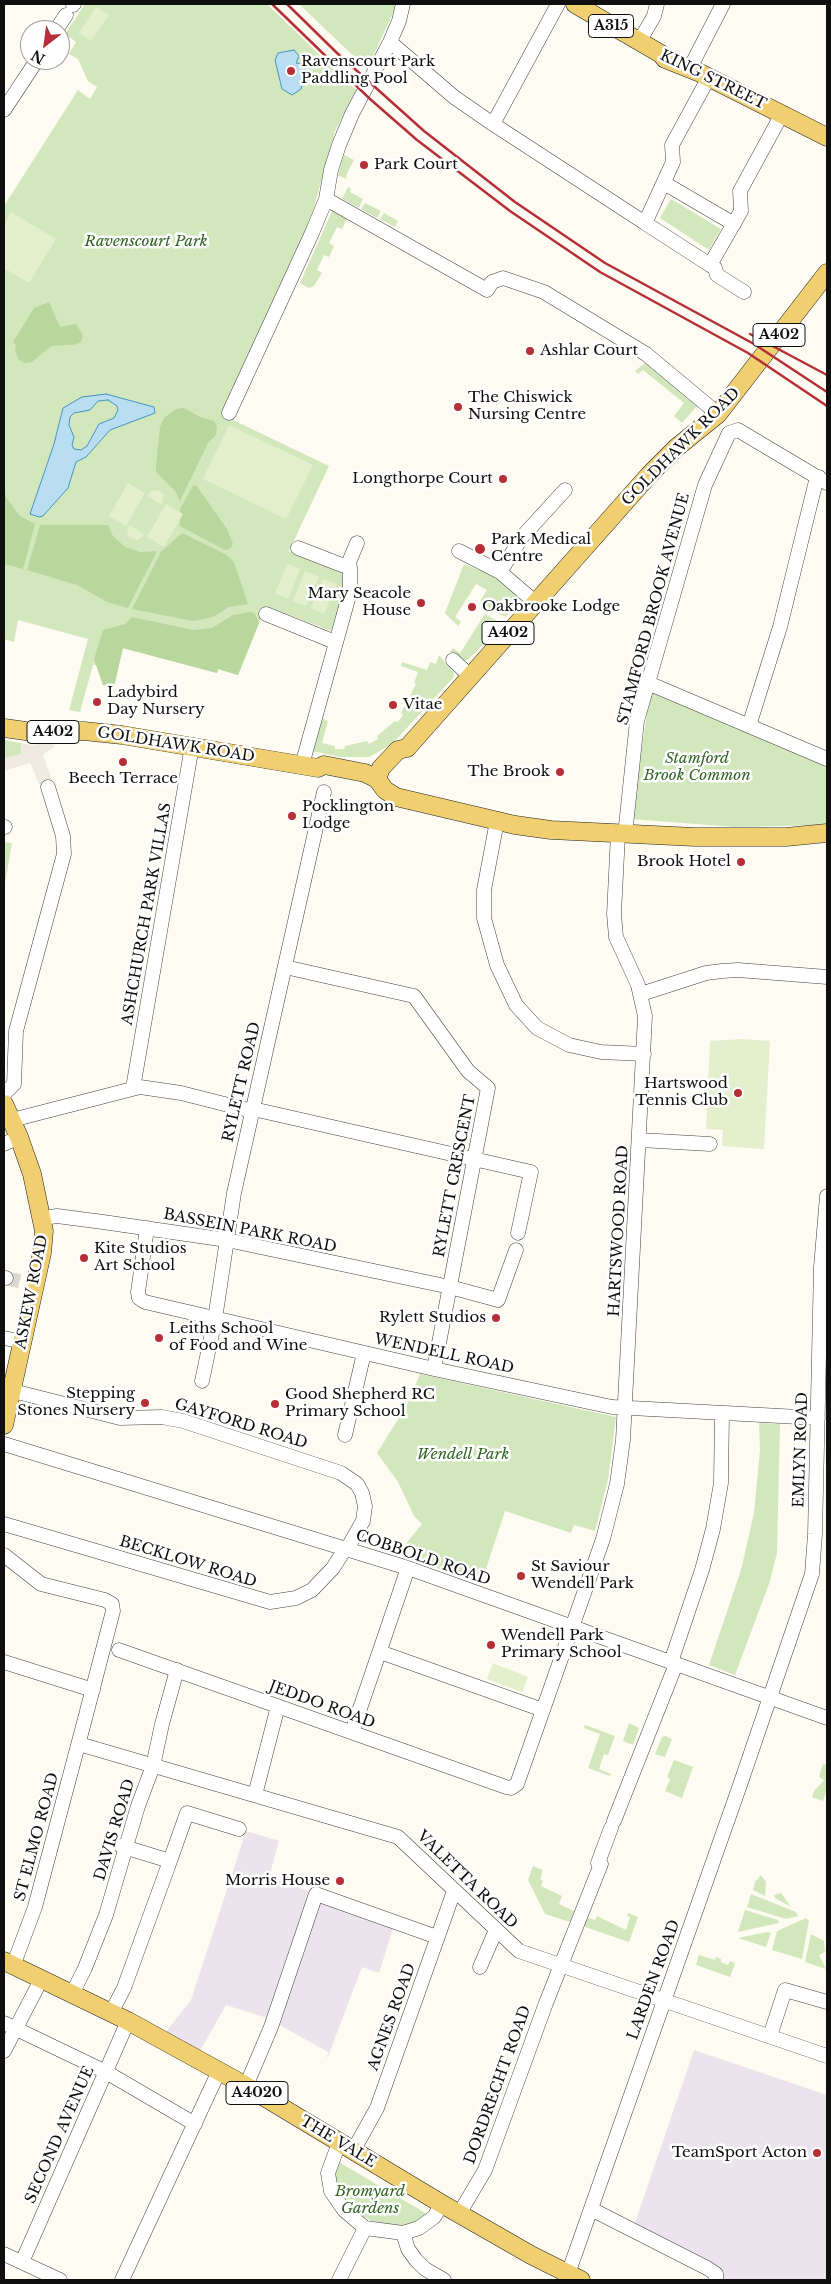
<!DOCTYPE html>
<style>
body{margin:0}
#map{position:relative;width:831px;height:2284px;overflow:hidden;background:#fefbf2;font-family:"Libre Baskerville",serif}
canvas{display:block}
.frame{position:absolute;inset:0;border:5px solid #0f0f0f;pointer-events:none}
.north{position:absolute;left:20px;top:20px;width:50px;height:50px;box-sizing:border-box;background:#fff;border:1px solid #9f9f9f;border-radius:50%;rotate:210deg;font-size:14px;font-weight:700;line-height:20px;text-align:center;color:#0f0f0f}
.north::after{content:'';display:block;margin:auto;width:18px;height:22px;background:#b62f37;clip-path:polygon(50% 0,100% 100%,50% 72%,0 100%)}
</style>
<div id="map">
<canvas width="831" height="2284"></canvas>
<div class="frame"></div>
<div class="north">N</div>
</div>
<script>
const ctx = document.querySelector('canvas').getContext('2d');
ctx.lineJoin = 'round';
function fillPath(path, color) { ctx.fillStyle = color; ctx.fill(path, 'evenodd'); }
const toPath = rows => new Path2D(rows.map(r => 'M' + r).join(''));
function trace(path, color, width, dash) { ctx.strokeStyle = color; ctx.lineWidth = width; ctx.lineCap = dash ? 'butt' : 'round'; ctx.setLineDash(dash || []); ctx.stroke(path); }
function write(font, color, halo, rows, align = 'center') {
  ctx.font = font + ' "Libre Baskerville",serif'; ctx.lineWidth = 5; ctx.setLineDash([]); ctx.textBaseline = 'middle'; ctx.strokeStyle = halo; ctx.fillStyle = color; for (const [text, x, y, turn = 0] of rows) {
    ctx.save(); ctx.translate(x, y); ctx.rotate((+turn || 0) * Math.PI / 180); ctx.textAlign = isNaN(turn) ? turn : align; if (halo) ctx.strokeText(text, 0, 0); ctx.fillText(text, 0, 0); ctx.restore();
  }
}
const industrial = toPath([
 [246,1831,279,1841,269,1877,395,1922,379,1973,362,1967,327,2059,328,2052,267,2018,226,2005,196,2058,161,2038,191,2000],
 [694,2050,827,2095,827,2280,717,2280,634,2226]
]);
const green = toPath([
 [85,4,267,4,356,90,335,131,314,207,305,233,223,410,233,420,329,466,289,551,346,572,343,593,331,631,266,606,238,675,218,669,217,673,122,648,114,687,103,685,96,665,93,665,80,712,69,710,88,639,18,620,14,642,4,639,4,206,78,90,90,99,97,87,88,81,78,59,69,54,76,42,65,34],
 [299,4,395,4,395,9,367,69],
 [344,155,354,160,346,175,347,176,346,179,338,175],
 [348,187,351,189,350,192,363,199,359,208,342,199],
 [671,199,721,229,709,250,660,218],
 [365,203,381,211,377,218,361,209],
 [333,209,348,217,342,229,337,227,329,243,334,246,329,257,324,255,317,270,322,273,314,286,309,288,300,283],
 [384,213,398,221,395,227,380,219],
 [646,362,697,406,682,423,674,416,684,403,643,370,638,374,635,371],
 [464,564,491,575,519,597,519,601,506,617,482,606,484,603,480,601,487,590,476,584,455,617,461,622,458,626,445,613],
 [485,614,501,623,475,653,467,660,461,660,450,652,453,648,460,653],
 [439,655,454,673,453,678,392,744,369,757,339,757,312,751,321,718,328,721,322,743,335,746,335,749,344,749,345,746,367,741,369,744,378,739,377,736,395,721,398,722,403,715,401,713,416,684,414,683,418,672,401,666,402,662,427,670,430,662,436,664],
 [651,688,827,763,827,825,735,827,631,819],
 [4,740,21,743,22,754,4,758],
 [4,842,12,843,4,889],
 [420,1374,616,1417,608,1480,595,1531,574,1525,571,1533,505,1511,481,1584,411,1559,413,1550,404,1546,422,1524,414,1516,398,1482,377,1453,407,1405],
 [759,1423,780,1424,777,1553,770,1581,735,1675,709,1665,741,1570,754,1513,760,1450],
 [629,1723,639,1728,633,1745,623,1741],
 [585,1725,615,1736,608,1755,604,1754,599,1769,611,1774,610,1776,588,1768,600,1734,584,1728],
 [665,1736,672,1739,665,1757,655,1754,662,1737],
 [674,1760,693,1767,682,1798,665,1791,670,1779,667,1777],
 [823,1764,827,1765,827,1789,823,1801,812,1797,814,1791,824,1780,819,1777],
 [533,1866,543,1870,540,1879,543,1881,541,1886,562,1896,559,1904,574,1911,570,1922,545,1914,528,1880],
 [761,1875,766,1882,765,1896,753,1890,755,1882],
 [781,1893,791,1907,775,1898,774,1895],
 [751,1894,796,1912,798,1916,786,1919,747,1907],
 [745,1910,778,1920,779,1923,738,1932],
 [628,1913,638,1917,629,1942,585,1927,583,1924,585,1917,595,1920,597,1916,626,1930,630,1917,627,1916],
 [806,1918,809,1921,802,1959,772,1950,777,1931],
 [767,1932,771,1933,766,1947,738,1938],
 [811,1934,824,1941,825,1952,819,1955,826,1969,805,1962],
 [699,1955,715,1960,716,1957,721,1959,721,1962,728,1965,730,1961,735,1963,730,1977,696,1965],
 [337,2161,427,2214,410,2225,398,2227,372,2221,361,2215,343,2198,338,2189,335,2178]
]);
const forest = toPath([
 [49,302,60,327,76,324,83,335,81,342,73,345,51,346,32,362,24,363,19,360,15,352,16,345,13,342,34,308],
 [184,408,200,417,214,421,217,426,216,435,208,443,180,501,175,491,156,472,156,466,160,427,164,418,176,409],
 [4,484,6,497,16,511,20,516,35,524,23,569,4,564],
 [196,485,227,529,233,544,230,549,225,550,180,526,180,509,193,486],
 [40,525,108,525,113,536,125,547,140,552,157,551,128,608,107,602,77,585,27,570],
 [182,533,225,554,234,562,248,604,229,607,213,617,193,621,132,609,161,552],
 [251,612,255,614,259,623,238,675,218,669,217,673,123,648,114,687,103,685,94,659,103,630,125,624,132,617,193,630,212,628,233,615]
]);
const pitch = toPath([
 [96,7,109,15,91,41,79,33],
 [11,212,56,239,29,283,4,268,4,225],
 [229,425,313,465,286,519,203,479],
 [128,483,145,493,126,526,109,516],
 [158,490,164,495,162,505,147,496,152,491],
 [166,504,183,514,164,547,147,537],
 [129,525,144,534,142,537,137,540,129,537,127,532],
 [287,564,300,569,288,599,275,593],
 [305,571,319,577,306,606,293,601],
 [323,579,337,584,324,614,311,608],
 [742,1039,770,1041,764,1149,722,1146,723,1130,706,1129,710,1041],
 [493,1663,528,1677,522,1692,487,1679]
]);
const plaza = toPath([
 [52,742,55,746,43,755,53,782,40,786,30,763,4,771,4,758,22,754,21,743,32,745]
]);
const water = toPath([
 [294,50,299,56,296,63,304,64,306,67,301,89,292,95,282,89,275,60,278,53,294,50],
 [106,394,154,407,155,413,110,430,86,457,76,462,68,488,43,516,39,517,30,514,54,444,63,408,82,397,106,394],
 [108,400,117,406,118,410,114,418,99,424,87,446,81,450,74,449,72,445,74,437,69,425,70,417,74,413,90,410,98,401,108,400]
]);
const minorTunnel = toPath([
 [6,1278,23,1282]
]);
const minor = toPath([
 [73,5,74,4],
 [56,30,66,15],
 [390,42,454,97,493,124,558,4],
 [639,42,654,16,657,4],
 [690,68,723,4],
 [709,77,672,145,673,162,645,223,710,265,741,211,740,191,782,114],
 [4,110,37,60],
 [493,124,645,223],
 [664,183,734,224],
 [326,199,487,290,492,282,503,278,544,292,646,354,718,414],
 [710,265,715,268,717,275,744,292],
 [229,413,312,233,326,199,331,170,339,145,352,114,390,42,399,21,403,4],
 [298,548,347,567],
 [459,551,500,572,535,602],
 [500,572,522,537,565,490],
 [266,614,335,642],
 [453,660,470,676],
 [648,683,827,759],
 [749,726,780,627,815,485,819,477],
 [302,765,350,592,350,568,347,567,357,543],
 [497,821,484,890,484,918,497,965,516,1005,537,1028,569,1045,601,1052,644,1054],
 [4,827,5,827],
 [625,835,637,721,705,485,729,433,738,430,827,483],
 [285,967,414,996,468,1071,488,1088,434,1369],
 [641,994,706,973,722,971,738,970,827,977],
 [133,1088,192,746],
 [4,1094,14,1084,16,1031,64,854,63,836,48,787],
 [253,1109,531,1172,518,1233],
 [12,1120,140,1087,181,1093,252,1111],
 [640,1140,710,1144],
 [4,1144,19,1137],
 [43,1218,57,1216,103,1222,227,1240,450,1287,498,1300,516,1250],
 [147,1228,138,1292,139,1298,145,1302,434,1369,612,1407,818,1418],
 [4,1278,6,1278],
 [4,1338,23,1342],
 [202,1381,215,1319,234,1193,324,792],
 [13,1391,120,1418,162,1417,183,1421,341,1473,357,1484,362,1493,365,1506,363,1521,347,1549],
 [345,1435,364,1353],
 [4,1444,408,1568,827,1718],
 [4,1524,270,1602,296,1598,312,1590,333,1568,345,1549],
 [4,1555,41,1584,105,1600,112,1604,113,1611,87,1711],
 [119,1650,506,1787,511,1788,517,1784,603,1539,617,1484,623,1440,645,1016,638,985,616,937,614,914,618,834],
 [380,1652,543,1710],
 [4,1662,93,1690],
 [671,1662,702,1570,713,1529,721,1483,722,1413],
 [352,1732,408,1568],
 [79,1744,398,1837,519,1951,827,2056],
 [255,1795,278,1706],
 [614,1821,676,1664],
 [121,1846,170,1861,187,1813,239,1829],
 [13,1966,35,1907,86,1715],
 [480,1967,496,1930],
 [72,1994,85,1968,106,1915,138,1806,153,1766,162,1724,177,1670],
 [111,2013,124,1988,170,1861],
 [4,2023,106,2072,195,2124],
 [770,2036,785,1990,827,2002],
 [4,2051,41,1980],
 [246,2086,271,2027,316,1894,437,1937],
 [339,2143,328,2173,331,2191,344,2210,365,2228,403,2233,419,2228,434,2217,442,2204],
 [353,2151,377,2108,454,1891],
 [591,2209,707,2268,716,2274,716,2280],
 [459,2214,485,2170,546,2003,601,1864,598,1863,611,1828],
 [403,2233,408,2249,416,2260,425,2269,444,2280],
 [4,2254,60,2280],
 [22,2262,128,2021],
 [568,2274,740,1785,812,1574,815,1534,821,1267,827,1196],
 [122,2280,219,2071],
 [339,2280,365,2228]
]);
const major = toPath([
 [575,4,661,54,665,59,700,73,827,137],
 [4,728,33,732,84,731,122,735,318,768,324,765,365,773,377,779],
 [377,779,381,768,398,750,407,748,649,475,676,448,718,414,827,273],
 [377,779,385,790,396,797,515,825,551,830,695,837,786,837,827,833],
 [4,1104,19,1137,32,1174,44,1231,42,1253,4,1425],
 [4,1961,128,2021,246,2086,442,2204,531,2255,581,2280]
]);
const rail = toPath([
 [272,4,370,99,417,140,510,211,600,272,748,353,827,406],
 [287,4,337,53,424,131,515,202,605,263,754,344,827,392],
 [750,334,827,375]
]);
const markers = [
 [291,71,5,"#b62f37"],
 [364,165,5,"#b62f37"],
 [530,351,5,"#b62f37"],
 [458,407,5,"#b62f37"],
 [503,479,5,"#b62f37"],
 [480,549,6,"#b62f37"],
 [421,603,5,"#b62f37"],
 [472,607,5,"#b62f37"],
 [97,702,5,"#b62f37"],
 [393,705,5,"#b62f37"],
 [123,762,5,"#b62f37"],
 [560,772,5,"#b62f37"],
 [292,816,5,"#b62f37"],
 [741,862,5,"#b62f37"],
 [738,1093,5,"#b62f37"],
 [84,1258,5,"#b62f37"],
 [496,1318,5,"#b62f37"],
 [159,1338,5,"#b62f37"],
 [145,1403,5,"#b62f37"],
 [275,1404,5,"#b62f37"],
 [521,1576,5,"#b62f37"],
 [491,1645,5,"#b62f37"],
 [340,1881,5,"#b62f37"],
 [817,2153,5,"#b62f37"]
];
const shields = [
 [611,26,45],
 [779,335,52],
 [508,633,52],
 [53,732,52],
 [257,2093,62]
];
const shieldNames = [
 ["A315",611,26],
 ["A402",779,335],
 ["A402",508,633],
 ["A402",53,732],
 ["A4020",257,2093]
];
const poiNames = [
 ["Ravenscourt Park",301,62],
 ["Paddling Pool",301,79],
 ["Park Court",374,165],
 ["Ashlar Court",540,351],
 ["The Chiswick",468,398],
 ["Nursing Centre",468,415],
 ["Longthorpe Court",493,479,"right"],
 ["Park Medical",491,540],
 ["Centre",491,557],
 ["Mary Seacole",411,594,"right"],
 ["House",411,611,"right"],
 ["Oakbrooke Lodge",482,607],
 ["Ladybird",107,693],
 ["Day Nursery",107,710],
 ["Vitae",403,705],
 ["The Brook",550,772,"right"],
 ["Beech Terrace",123,779,"center"],
 ["Pocklington",302,807],
 ["Lodge",302,824],
 ["Brook Hotel",731,862,"right"],
 ["Hartswood",728,1084,"right"],
 ["Tennis Club",728,1101,"right"],
 ["Kite Studios",94,1249],
 ["Art School",94,1266],
 ["Rylett Studios",486,1318,"right"],
 ["Leiths School",169,1329],
 ["of Food and Wine",169,1346],
 ["Stepping",135,1394,"right"],
 ["Stones Nursery",135,1411,"right"],
 ["Good Shepherd RC",285,1395],
 ["Primary School",285,1412],
 ["St Saviour",531,1567],
 ["Wendell Park",531,1584],
 ["Wendell Park",501,1636],
 ["Primary School",501,1653],
 ["Morris House",330,1881,"right"],
 ["TeamSport Acton",807,2153,"right"]
];
const streetNames = [
 ["KING STREET",713,80,26],
 ["GOLDHAWK ROAD",681,447,-45],
 ["STAMFORD BROOK AVENUE",654,609,-75],
 ["GOLDHAWK ROAD",176,745,9],
 ["ASHCHURCH PARK VILLAS",147,914,-80],
 ["RYLETT ROAD",242,1082,-77],
 ["RYLETT CRESCENT",455,1176,-79],
 ["BASSEIN PARK ROAD",250,1231,11],
 ["HARTSWOOD ROAD",619,1231,-87],
 ["ASKEW ROAD",32,1292,-79],
 ["WENDELL ROAD",444,1354,12],
 ["GAYFORD ROAD",241,1424,17],
 ["EMLYN ROAD",801,1450,-88],
 ["COBBOLD ROAD",423,1558,19],
 ["BECKLOW ROAD",188,1562,17],
 ["JEDDO ROAD",322,1705,20],
 ["DAVIS ROAD",115,1830,-73],
 ["ST ELMO ROAD",37,1837,-75],
 ["VALETTA ROAD",467,1880,44],
 ["LARDEN ROAD",654,1980,-70],
 ["AGNES ROAD",392,2017,-70],
 ["DORDRECHT ROAD",498,2085,-70],
 ["SECOND AVENUE",60,2135,-66],
 ["THE VALE",338,2142,31]
];
const parkNames = [
 ["Ravenscourt Park",146,242],
 ["Stamford",697,759],
 ["Brook Common",697,776],
 ["Wendell Park",463,1455],
 ["Bromyard",370,2192],
 ["Gardens",370,2209]
];
fillPath(industrial, '#ece4ed');
fillPath(green, '#d3e7bd');
fillPath(forest, '#b8d79d');
fillPath(pitch, '#e4efce');
fillPath(plaza, '#efebe0');
fillPath(water, '#b9def2');
trace(water, '#4593c5', 1);
trace(minorTunnel, '#dad8d0', 14, [14, 7]);
trace(minor, '#424242', 15);
trace(major, '#202020', 19);
trace(minor, '#fff', 14);
trace(major, '#f0cf70', 18);
trace(rail, '#b62f37', 2.5);
for (const [x, y, r, color] of markers) { const dot = new Path2D(); dot.arc(x, y, r, 0, 2 * Math.PI); ctx.fillStyle = color; ctx.fill(dot); trace(dot, '#fff', 2); }
for (const [x, y, w] of shields) { const box = new Path2D(); box.roundRect(x - w / 2, y - 11.5, w, 23, 4); ctx.fillStyle = '#fff'; ctx.fill(box); trace(box, '#0f0f0f', 1); }
write('bold 14px', '#0f0f0f', null, shieldNames);
write('15px', '#0f0f0f', '#fff', poiNames, 'left');
write('15px', '#0f0f0f', '#fff', streetNames);
write('italic 15px', '#316323', '#fff', parkNames);
</script>
